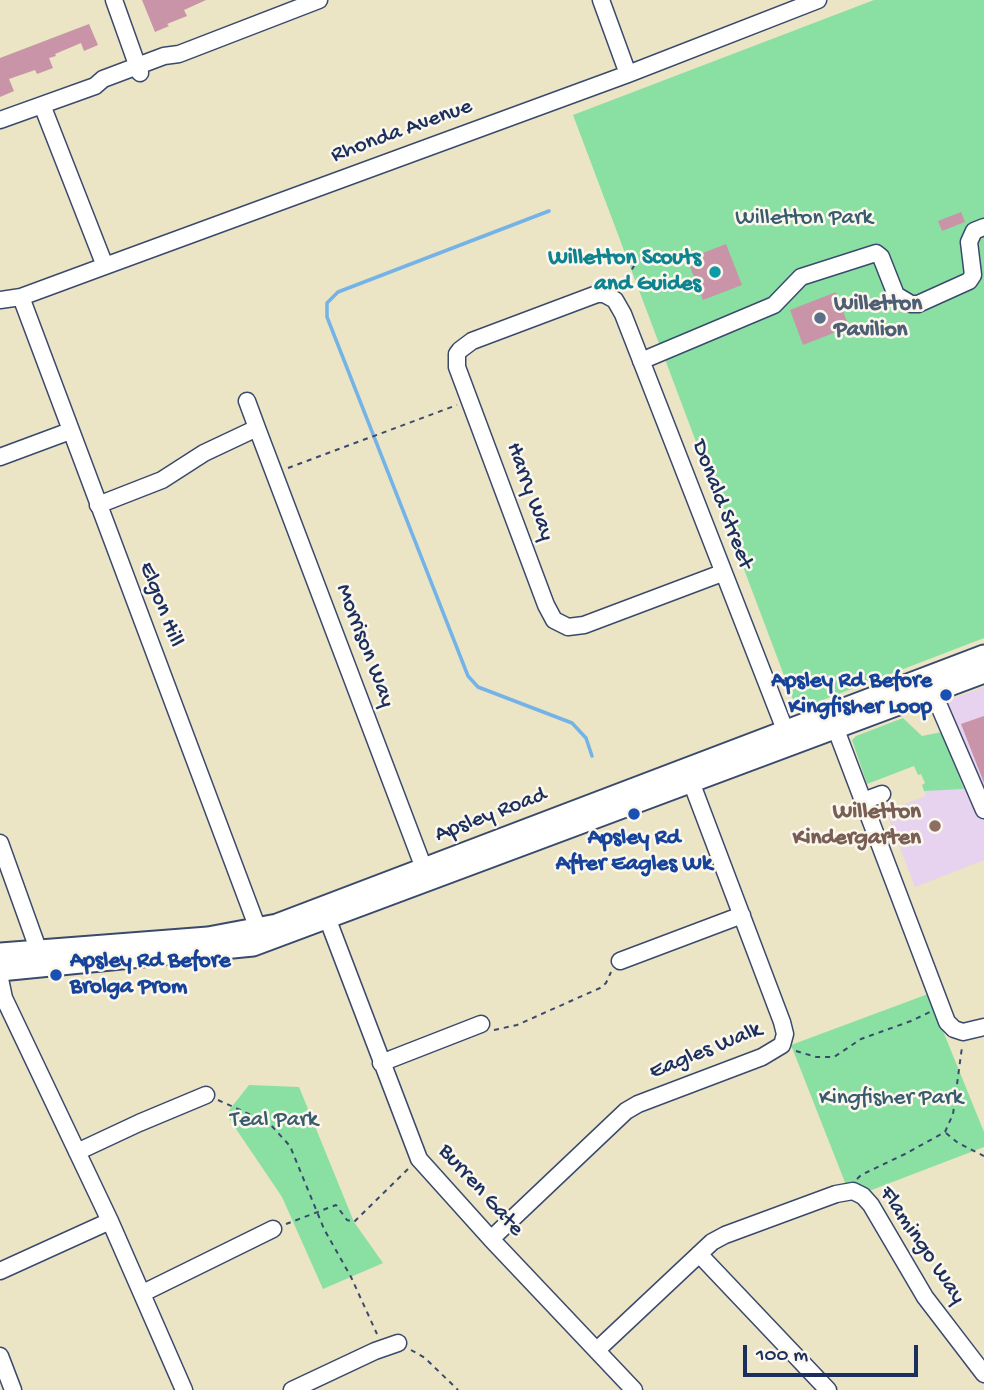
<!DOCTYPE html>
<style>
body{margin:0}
#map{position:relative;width:984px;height:1390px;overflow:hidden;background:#ebe4c5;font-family:"Gochi Hand",sans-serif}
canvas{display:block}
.scale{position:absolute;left:743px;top:1345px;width:175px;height:32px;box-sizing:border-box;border:4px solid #1b2f5e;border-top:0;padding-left:9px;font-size:21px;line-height:24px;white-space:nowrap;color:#1b2f5e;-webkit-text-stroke:5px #fbf7ec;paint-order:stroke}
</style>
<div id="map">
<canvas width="984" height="1390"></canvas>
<div class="scale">100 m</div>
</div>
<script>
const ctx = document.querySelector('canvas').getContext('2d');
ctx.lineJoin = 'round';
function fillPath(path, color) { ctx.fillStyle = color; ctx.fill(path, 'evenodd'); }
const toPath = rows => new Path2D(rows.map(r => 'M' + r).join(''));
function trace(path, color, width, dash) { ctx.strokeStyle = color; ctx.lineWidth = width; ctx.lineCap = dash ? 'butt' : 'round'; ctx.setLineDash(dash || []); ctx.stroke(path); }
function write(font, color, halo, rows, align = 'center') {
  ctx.font = font + ' "Gochi Hand",sans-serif'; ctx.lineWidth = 5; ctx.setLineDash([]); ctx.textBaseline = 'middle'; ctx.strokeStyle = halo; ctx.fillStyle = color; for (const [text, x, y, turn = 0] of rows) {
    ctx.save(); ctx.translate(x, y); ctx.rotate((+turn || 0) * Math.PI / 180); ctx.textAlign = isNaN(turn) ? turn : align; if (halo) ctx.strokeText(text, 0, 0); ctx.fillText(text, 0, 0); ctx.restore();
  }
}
const built = toPath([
 [984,687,984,860,915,887,886,811,926,796,924,791,964,788,933,706]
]);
const green = toPath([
 [874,0,984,0,984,638,802,708,794,702,573,115],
 [903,718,922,736,942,732,964,789,924,791,922,785,925,783,921,774,918,775,914,766,867,784,852,740,856,736],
 [928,994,984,1132,984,1147,869,1191,846,1185,791,1045],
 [249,1085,299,1087,354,1222,383,1263,323,1289,282,1197,226,1114]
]);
const stream = toPath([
 [549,211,338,292,327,303,327,317,468,676,478,687,572,723,586,738,592,756]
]);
const building = toPath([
 [142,0,206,0,184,10,187,16,167,24,169,26,155,32],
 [89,24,98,45,84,51,81,43,55,54,56,56,49,58,53,68,37,74,35,70,9,79,14,91,0,97,0,58],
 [961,212,965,222,942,231,938,221],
 [726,244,742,285,703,300,687,259],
 [836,292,849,327,803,345,790,310],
 [984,716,984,783,961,724]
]);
const path = toPath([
 [622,287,635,264],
 [288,468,457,405],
 [494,1030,517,1025,600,988,606,983,611,972],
 [796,1051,816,1057,834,1057,861,1039,911,1021,930,1012],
 [218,1100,269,1123,290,1146,324,1229,351,1277,377,1334],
 [946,1133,958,1143,984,1156],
 [857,1179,861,1175,905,1154,945,1132,953,1114,962,1047],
 [286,1224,336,1205,347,1220,354,1222,408,1169],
 [411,1350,425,1358,458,1390]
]);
const minor = toPath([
 [114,0,140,73],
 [601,0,628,74],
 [42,105,105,266],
 [0,120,95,86,103,79,164,56,179,54,319,0],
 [21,297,258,929],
 [0,300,21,297,105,266,628,74,818,0],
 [641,361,774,305,801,277,876,253,881,257,896,295,911,304,918,304,969,281,973,275,969,242,974,231,984,227],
 [247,401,257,428],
 [0,457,70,431],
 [98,505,162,480,204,453,257,428,428,879],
 [722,573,584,625,568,627,554,620,546,605,457,367,457,354,460,350,472,341,597,294,604,294,615,300,623,314,789,740],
 [933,692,984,810],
 [832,719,947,1022,954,1029,963,1032,984,1027],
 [863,801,882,794],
 [0,843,38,949],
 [323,907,419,1159,491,1239,634,1390],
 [620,961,742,915],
 [0,979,4,998,110,1221,184,1390],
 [381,1063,481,1024],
 [77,1152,139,1123,206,1095],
 [491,1239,626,1111,638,1104,762,1057,782,1045,785,1034,782,1022,687,771],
 [699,1254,828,1390],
 [0,1271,110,1221],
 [143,1293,273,1229],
 [597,1350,712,1242,725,1235,836,1194,853,1191,863,1196,871,1205,925,1297,984,1374],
 [0,1356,13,1390],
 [292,1390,375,1351,398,1343]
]);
const major = toPath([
 [0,953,208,937,277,924,984,655],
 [0,971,253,946,984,673]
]);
const markers = [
 [715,272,7,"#0f9aa8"],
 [820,318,7,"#5c6f8a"],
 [946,695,7,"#1a4fb4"],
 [634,814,7,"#1a4fb4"],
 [935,826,7,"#8d6e63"],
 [56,975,7,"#1a4fb4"]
];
const streetNames = [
 ["Rhonda Avenue",402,132,-20],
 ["Harry Way",529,492,70],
 ["Donald Street",721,505,69],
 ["Elgon Hill",160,605,69],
 ["Morrison Way",364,646,69],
 ["Apsley Road",491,816,-21],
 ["Eagles Walk",706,1052,-22],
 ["Burren Gate",480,1191,48],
 ["Flamingo Way",921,1246,56]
];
const parkNames = [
 ["Willetton Park",804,219],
 ["Kingfisher Park",891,1099],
 ["Teal Park",274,1121]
];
const cultureNames = [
 ["Willetton Scouts",701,259],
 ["and Guides",701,285]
];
const serviceNames = [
 ["Willetton",834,305],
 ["Pavilion",834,331]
];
const transitNames = [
 ["Apsley Rd Before",932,682],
 ["Kingfisher Loop",932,708],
 ["Apsley Rd",634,839,"center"],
 ["After Eagles Wk",634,865,"center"],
 ["Apsley Rd Before",70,962,"left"],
 ["Brolga Prom",70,988,"left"]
];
const educationNames = [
 ["Willetton",921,813],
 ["Kindergarten",921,839]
];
fillPath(built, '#e7d2ef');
fillPath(green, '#8ae0a3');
trace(stream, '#74b3e7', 3.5);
fillPath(building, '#c994a7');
trace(minor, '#3a4a6d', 19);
trace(major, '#3a4a6d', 23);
trace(path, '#3a4a6d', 2, [5, 5]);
trace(minor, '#fff', 16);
trace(major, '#fff', 19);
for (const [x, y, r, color] of markers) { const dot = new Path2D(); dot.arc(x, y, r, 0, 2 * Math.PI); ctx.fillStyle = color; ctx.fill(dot); trace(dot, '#fbf7ec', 2.5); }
write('23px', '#1b2f5e', '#fbf7ec', streetNames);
write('23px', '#375b6f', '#fbf7ec', parkNames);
write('bold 23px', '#0d838f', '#fbf7ec', cultureNames, 'right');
write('bold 23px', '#4e5e75', '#fbf7ec', serviceNames, 'left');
write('bold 23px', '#164399', '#fbf7ec', transitNames, 'right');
write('bold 23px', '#785e54', '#fbf7ec', educationNames, 'right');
</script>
